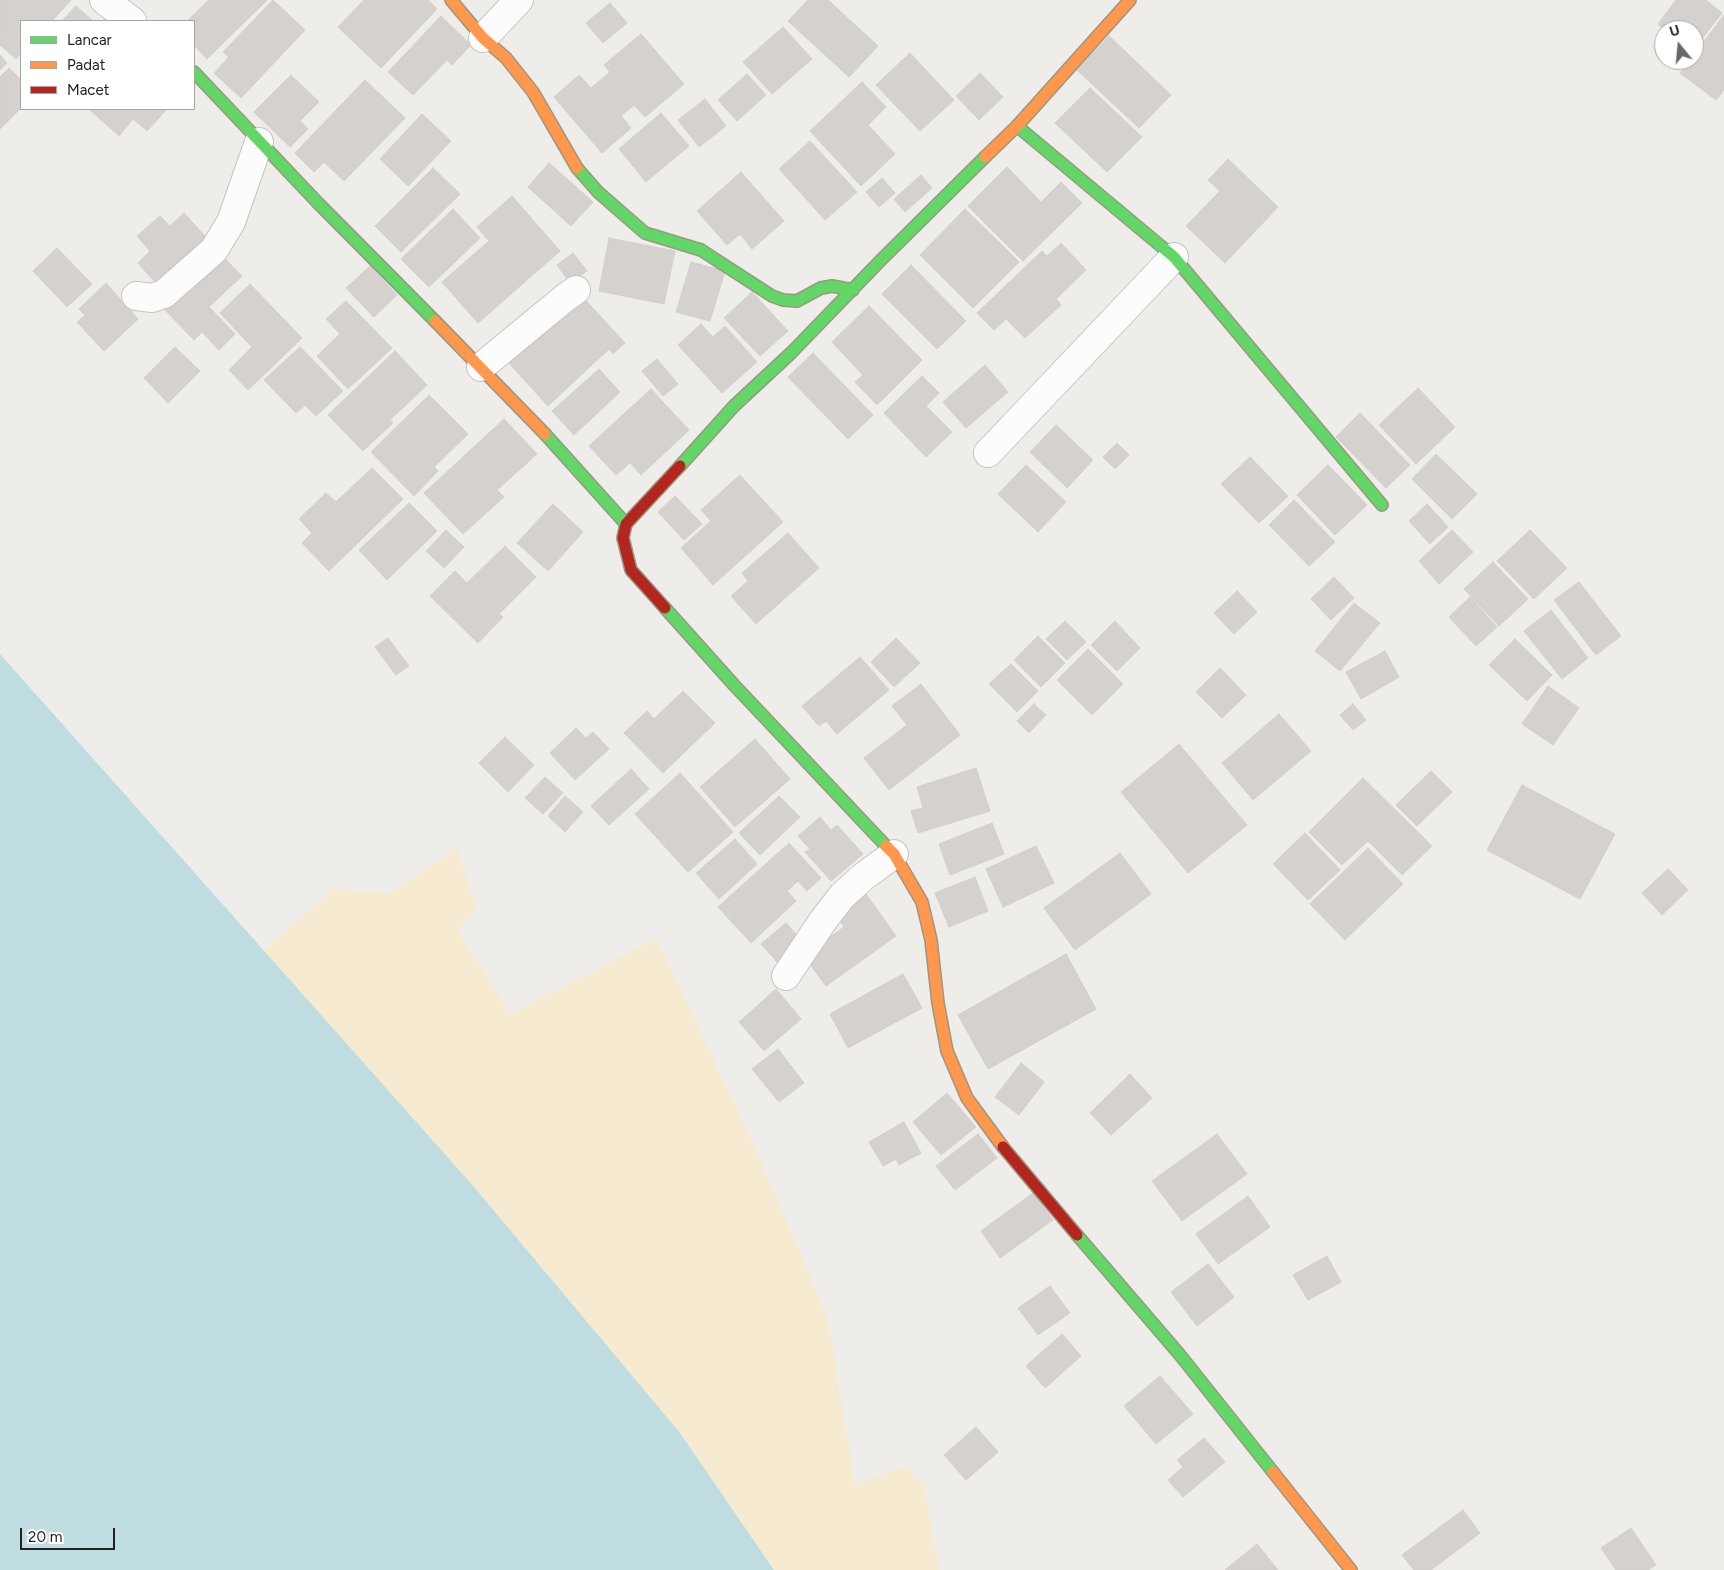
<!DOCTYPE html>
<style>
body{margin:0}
#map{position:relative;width:1724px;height:1570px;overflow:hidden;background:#efedea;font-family:Figtree,sans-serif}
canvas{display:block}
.legend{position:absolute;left:20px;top:20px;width:175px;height:90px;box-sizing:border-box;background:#fff;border:1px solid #a6a6a6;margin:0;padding:6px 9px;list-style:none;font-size:15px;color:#212121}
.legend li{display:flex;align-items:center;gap:10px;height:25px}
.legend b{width:25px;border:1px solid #a6a6a6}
.north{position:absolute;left:1654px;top:20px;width:50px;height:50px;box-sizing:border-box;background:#fff;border:1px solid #a6a6a6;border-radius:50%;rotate:343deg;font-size:14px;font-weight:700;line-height:20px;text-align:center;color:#212121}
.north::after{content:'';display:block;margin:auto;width:18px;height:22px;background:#696867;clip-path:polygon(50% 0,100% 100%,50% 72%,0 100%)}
.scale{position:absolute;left:20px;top:1528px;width:95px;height:22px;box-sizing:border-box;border:2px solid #212121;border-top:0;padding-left:6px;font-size:15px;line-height:18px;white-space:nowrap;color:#212121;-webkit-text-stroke:4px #fff;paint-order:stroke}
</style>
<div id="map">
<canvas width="1724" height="1570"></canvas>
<ul class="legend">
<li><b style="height:6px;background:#63d668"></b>Lancar</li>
<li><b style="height:6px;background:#ff974d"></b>Padat</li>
<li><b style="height:6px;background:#b3261e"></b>Macet</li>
</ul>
<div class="north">U</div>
<div class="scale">20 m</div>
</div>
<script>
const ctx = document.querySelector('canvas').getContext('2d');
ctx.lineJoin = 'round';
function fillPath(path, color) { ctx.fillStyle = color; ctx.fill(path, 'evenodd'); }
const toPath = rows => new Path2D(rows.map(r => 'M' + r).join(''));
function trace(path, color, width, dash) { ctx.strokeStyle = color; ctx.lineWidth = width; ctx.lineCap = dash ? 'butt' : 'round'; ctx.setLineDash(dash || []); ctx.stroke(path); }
const sand = toPath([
 [457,848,476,909,457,930,510,1014,657,938,761,1161,828,1319,855,1485,903,1466,924,1486,939,1570,774,1570,680,1433,475,1188,264,951,333,889,389,893]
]);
const water = toPath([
 [0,654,475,1188,680,1433,774,1570,0,1570]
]);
const building = toPath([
 [0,0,71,0,52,21,21,21,21,53,16,59,0,45,1,35,0,33,0,0],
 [209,0,267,0,207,59,194,45,194,21,187,21,209,0],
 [273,0,305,30,241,98,214,73,229,57,223,52,273,0],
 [364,0,428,0,437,9,381,68,338,27,364,0],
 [808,0,828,0,878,46,849,77,788,21,808,0],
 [1676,0,1706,0,1722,13,1694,49,1694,30,1665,30,1658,24,1676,0],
 [610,3,627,23,603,43,586,23,610,3],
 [76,6,93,21,62,21,76,6],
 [1724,15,1724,90,1716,100,1680,73,1690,60,1694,60,1694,55,1724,15],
 [441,16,471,45,452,65,447,60,413,95,388,72,441,16],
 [783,27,812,59,772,94,743,62,783,27],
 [641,34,684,84,645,117,634,105,621,116,631,128,602,153,554,97,579,75,591,88,610,72,604,65,641,34],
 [1109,36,1171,95,1139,128,1077,70,1109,36],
 [910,53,954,100,920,131,876,85,910,53],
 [0,55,7,63,0,70,0,55],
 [9,68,21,80,21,108,0,129,0,77,9,68],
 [980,73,1003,97,979,120,956,96,980,73],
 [747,74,766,95,737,121,718,100,747,74],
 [291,75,319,102,300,121,308,129,290,147,254,112,291,75],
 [365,80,405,118,344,181,324,162,314,172,295,153,365,80],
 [862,82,886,107,868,125,895,154,861,186,810,131,862,82],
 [1090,88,1142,137,1107,172,1055,123,1090,88],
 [705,99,726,126,699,147,678,120,705,99],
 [91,109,167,109,147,131,133,119,119,136,90,110,91,109],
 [661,113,689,146,646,182,619,149,661,113],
 [422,114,451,141,408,186,380,159,422,114],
 [810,141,857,192,825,220,779,169,810,141],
 [1228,159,1278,207,1225,263,1186,226,1220,191,1208,180,1228,159],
 [549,163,593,202,571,226,528,187,549,163],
 [1007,167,1041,202,1061,182,1082,203,1023,261,968,206,1007,167],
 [433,168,460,194,401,252,375,226,433,168],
 [741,172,784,221,752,249,740,234,727,245,697,211,741,172],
 [921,175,932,188,905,212,894,199,921,175],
 [882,178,895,193,879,207,866,192,882,178],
 [512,196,560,251,478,323,442,282,489,241,477,227,512,196],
 [453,209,480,238,429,287,401,259,453,209],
 [965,209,1019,262,973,308,920,255,965,209],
 [184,213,212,244,161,289,138,263,150,251,137,236,160,216,170,226,184,213],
 [609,238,675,251,664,304,599,291,609,238],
 [1061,243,1086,270,1056,299,1061,305,1025,338,1006,319,994,330,977,313,1042,251,1047,256,1061,243],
 [57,248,92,284,67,307,33,271,57,248],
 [219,253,242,276,209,307,235,334,219,350,202,332,194,340,162,307,219,253],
 [573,253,587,271,570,283,557,265,573,253],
 [691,262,725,271,710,321,676,312,691,262],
 [911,265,966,321,937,349,882,294,911,265],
 [370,266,397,295,374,317,346,288,370,266],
 [106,283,138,319,104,351,77,322,85,315,79,309,106,283],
 [250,284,302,338,248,390,229,370,252,347,220,313,250,284],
 [752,292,788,331,760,356,724,318,752,292],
 [581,295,625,343,613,354,609,349,548,406,508,362,581,295],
 [346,301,392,348,348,389,317,356,340,334,326,319,346,301],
 [869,306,922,360,877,405,855,382,863,375,832,342,869,306],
 [701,324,713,337,725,326,757,362,722,393,678,345,701,324],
 [175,347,200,371,168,403,144,378,175,347],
 [300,347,343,391,316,416,305,405,296,413,264,380,300,347],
 [395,351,427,385,390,420,393,423,363,451,328,415,395,351],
 [813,353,873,415,848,439,788,377,813,353],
 [657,359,678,384,663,396,642,371,657,359],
 [985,365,1008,392,966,428,943,402,985,365],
 [599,369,620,392,574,435,552,411,599,369],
 [922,376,939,393,926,406,952,432,926,457,884,413,922,376],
 [1418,388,1455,427,1416,464,1379,425,1418,388],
 [651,389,689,430,641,475,630,463,616,475,589,446,651,389],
 [429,395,468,434,434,467,438,471,414,496,371,452,429,395],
 [1360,413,1410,465,1386,488,1336,437,1360,413],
 [504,419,537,454,497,490,504,497,463,534,424,493,504,419],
 [1056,425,1093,460,1067,488,1030,452,1056,425],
 [1117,443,1129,455,1115,469,1103,457,1117,443],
 [1436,454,1477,494,1452,519,1412,479,1436,454],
 [1250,457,1288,496,1259,523,1221,484,1250,457],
 [1026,465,1066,502,1038,532,998,494,1026,465],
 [1328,465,1367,505,1335,535,1297,495,1328,465],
 [372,468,403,499,329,571,302,543,312,533,299,519,326,493,336,502,372,468],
 [740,475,783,522,713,585,681,548,711,521,701,510,740,475],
 [675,496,702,524,684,540,658,512,675,496],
 [1294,500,1335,542,1309,566,1269,525,1294,500],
 [409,503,437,531,387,580,359,550,409,503],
 [553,504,583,532,548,571,517,543,553,504],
 [1427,504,1448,527,1430,544,1409,521,1427,504],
 [446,530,464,547,444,568,426,551,446,530],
 [1452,530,1473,552,1439,584,1419,561,1452,530],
 [1530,530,1567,568,1534,599,1497,561,1530,530],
 [788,533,819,568,756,624,731,596,748,581,742,573,788,533],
 [505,546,536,577,499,614,503,617,478,643,430,596,455,571,467,583,505,546],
 [1493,562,1528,599,1499,626,1464,589,1493,562],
 [1334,577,1354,598,1331,620,1311,599,1334,577],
 [1579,582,1621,636,1596,655,1554,600,1579,582],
 [1237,591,1257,612,1234,634,1214,613,1237,591],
 [1470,597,1497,627,1476,646,1449,617,1470,597],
 [1354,603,1380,623,1340,671,1315,651,1354,603],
 [1551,610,1588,658,1562,679,1524,631,1551,610],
 [1065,621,1086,642,1067,660,1046,639,1065,621],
 [1115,621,1140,648,1117,671,1091,645,1115,621],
 [1038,636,1065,663,1041,687,1014,660,1038,636],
 [388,638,409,666,396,675,375,647,388,638],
 [896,638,920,663,894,687,871,662,896,638],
 [1515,639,1552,675,1527,701,1489,665,1515,639],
 [1088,649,1123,684,1092,715,1057,680,1088,649],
 [1385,651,1399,677,1361,699,1346,672,1385,651],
 [860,657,889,690,837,734,826,721,819,726,802,706,860,657],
 [1011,664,1038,691,1017,712,989,684,1011,664],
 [1220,668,1246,695,1222,718,1196,692,1220,668],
 [921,684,960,735,889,790,864,758,907,725,892,706,921,684],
 [1548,686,1579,708,1553,745,1522,724,1548,686],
 [683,691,715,723,663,773,624,733,647,711,654,719,683,691],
 [1034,704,1046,715,1029,733,1017,721,1034,704],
 [1353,704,1366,720,1353,730,1340,715,1353,704],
 [1279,714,1311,751,1253,800,1222,763,1279,714],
 [576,728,586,738,593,732,609,749,575,780,550,753,576,728],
 [505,737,534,765,508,792,479,763,505,737],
 [755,739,790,779,735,827,700,787,755,739],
 [1179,744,1247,825,1188,873,1121,792,1179,744],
 [976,768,990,811,918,833,911,811,923,808,917,787,976,768],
 [631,769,649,789,609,825,591,806,631,769],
 [1431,771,1452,792,1417,826,1396,805,1431,771],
 [680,773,733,832,688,872,635,814,680,773],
 [545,777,563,793,543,814,525,798,545,777],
 [1363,778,1432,846,1402,875,1368,841,1342,865,1309,832,1363,778],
 [1522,785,1615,834,1580,899,1487,850,1522,785],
 [565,796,583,812,565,832,548,816,565,796],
 [779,796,800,817,760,855,739,833,779,796],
 [820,817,831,830,837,825,863,854,831,881,805,852,810,849,798,836,820,817],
 [992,823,1004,854,950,875,939,844,992,823],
 [1305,833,1340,870,1308,900,1273,864,1305,833],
 [735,839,757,864,719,899,696,873,735,839],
 [789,843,821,878,807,891,798,881,787,891,796,901,751,943,718,907,789,843],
 [1036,846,1054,883,1003,907,986,869,1036,846],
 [1368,848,1403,884,1345,940,1310,904,1368,848],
 [1120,853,1151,894,1075,950,1044,908,1120,853],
 [1668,869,1688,890,1662,915,1642,893,1668,869],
 [975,877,988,911,949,927,935,893,975,877],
 [866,894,896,936,826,986,804,956,844,927,836,915,866,894],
 [786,923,804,943,779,964,761,944,786,923],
 [1066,954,1096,1009,988,1069,958,1015,1066,954],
 [903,974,922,1008,848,1048,830,1014,903,974],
 [776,989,801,1019,764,1051,739,1022,776,989],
 [778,1049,804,1083,779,1102,752,1069,778,1049],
 [1021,1063,1044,1082,1019,1115,995,1097,1021,1063],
 [1130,1074,1152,1098,1111,1135,1090,1113,1130,1074],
 [947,1093,976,1127,941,1155,913,1122,947,1093],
 [904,1122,921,1153,899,1165,896,1159,883,1166,869,1142,904,1122],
 [978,1134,997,1158,955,1190,936,1166,978,1134],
 [1217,1134,1247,1174,1182,1221,1152,1181,1217,1134],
 [1033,1193,1053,1220,1000,1258,981,1231,1033,1193],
 [1248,1196,1270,1227,1218,1264,1196,1234,1248,1196],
 [1327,1256,1341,1282,1308,1300,1293,1275,1327,1256],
 [1208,1264,1234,1297,1197,1326,1171,1292,1208,1264],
 [1050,1286,1070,1313,1038,1335,1018,1308,1050,1286],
 [1062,1334,1081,1356,1045,1388,1026,1366,1062,1334],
 [1160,1376,1193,1414,1156,1444,1124,1406,1160,1376],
 [976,1427,998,1452,966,1480,944,1455,976,1427],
 [1204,1438,1225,1462,1183,1497,1168,1480,1183,1467,1177,1460,1204,1438],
 [1463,1510,1480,1533,1431,1570,1414,1570,1402,1555,1463,1510],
 [1631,1528,1656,1565,1648,1570,1616,1570,1601,1548,1631,1528],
 [1257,1544,1278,1570,1225,1570,1257,1544]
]);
const street = toPath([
 [104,0,132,21],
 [483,38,519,0],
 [136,296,152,298,164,294,214,250,231,222,259,142],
 [481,367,566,297,576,290],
 [988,453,1174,257],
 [786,976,822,922,842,896,863,877,894,854]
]);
const fast = toPath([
 [194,72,317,202,435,321],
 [1017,126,1174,257,1382,505],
 [577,168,598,192,645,233,701,250,772,296,783,300,797,301,821,288,832,286,853,290],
 [545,434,626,524],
 [680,466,734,406,791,353,881,260,985,157],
 [665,608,734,685,886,846],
 [1077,1235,1180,1355,1273,1472]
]);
const slow = toPath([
 [451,0,483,38,506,58,533,92,577,168],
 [985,157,1017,126,1130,0],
 [435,321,545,434],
 [886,846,894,854,922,902,931,940,938,1003,947,1051,967,1098,1003,1147],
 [1273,1472,1351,1570]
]);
const jam = toPath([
 [665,608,631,570,623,538,626,524,680,466],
 [1003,1147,1077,1235]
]);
fillPath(sand, '#f6ead0');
fillPath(water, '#bfdde0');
fillPath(building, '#d4d1ce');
trace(building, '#d2cecb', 1);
trace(street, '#c5c4c2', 30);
trace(fast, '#999882', 14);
trace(slow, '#999882', 14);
trace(jam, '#999882', 14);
trace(street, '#fdfcfc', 28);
trace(fast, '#63d668', 11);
trace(slow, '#ff974d', 11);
trace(jam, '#b3261e', 11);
</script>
